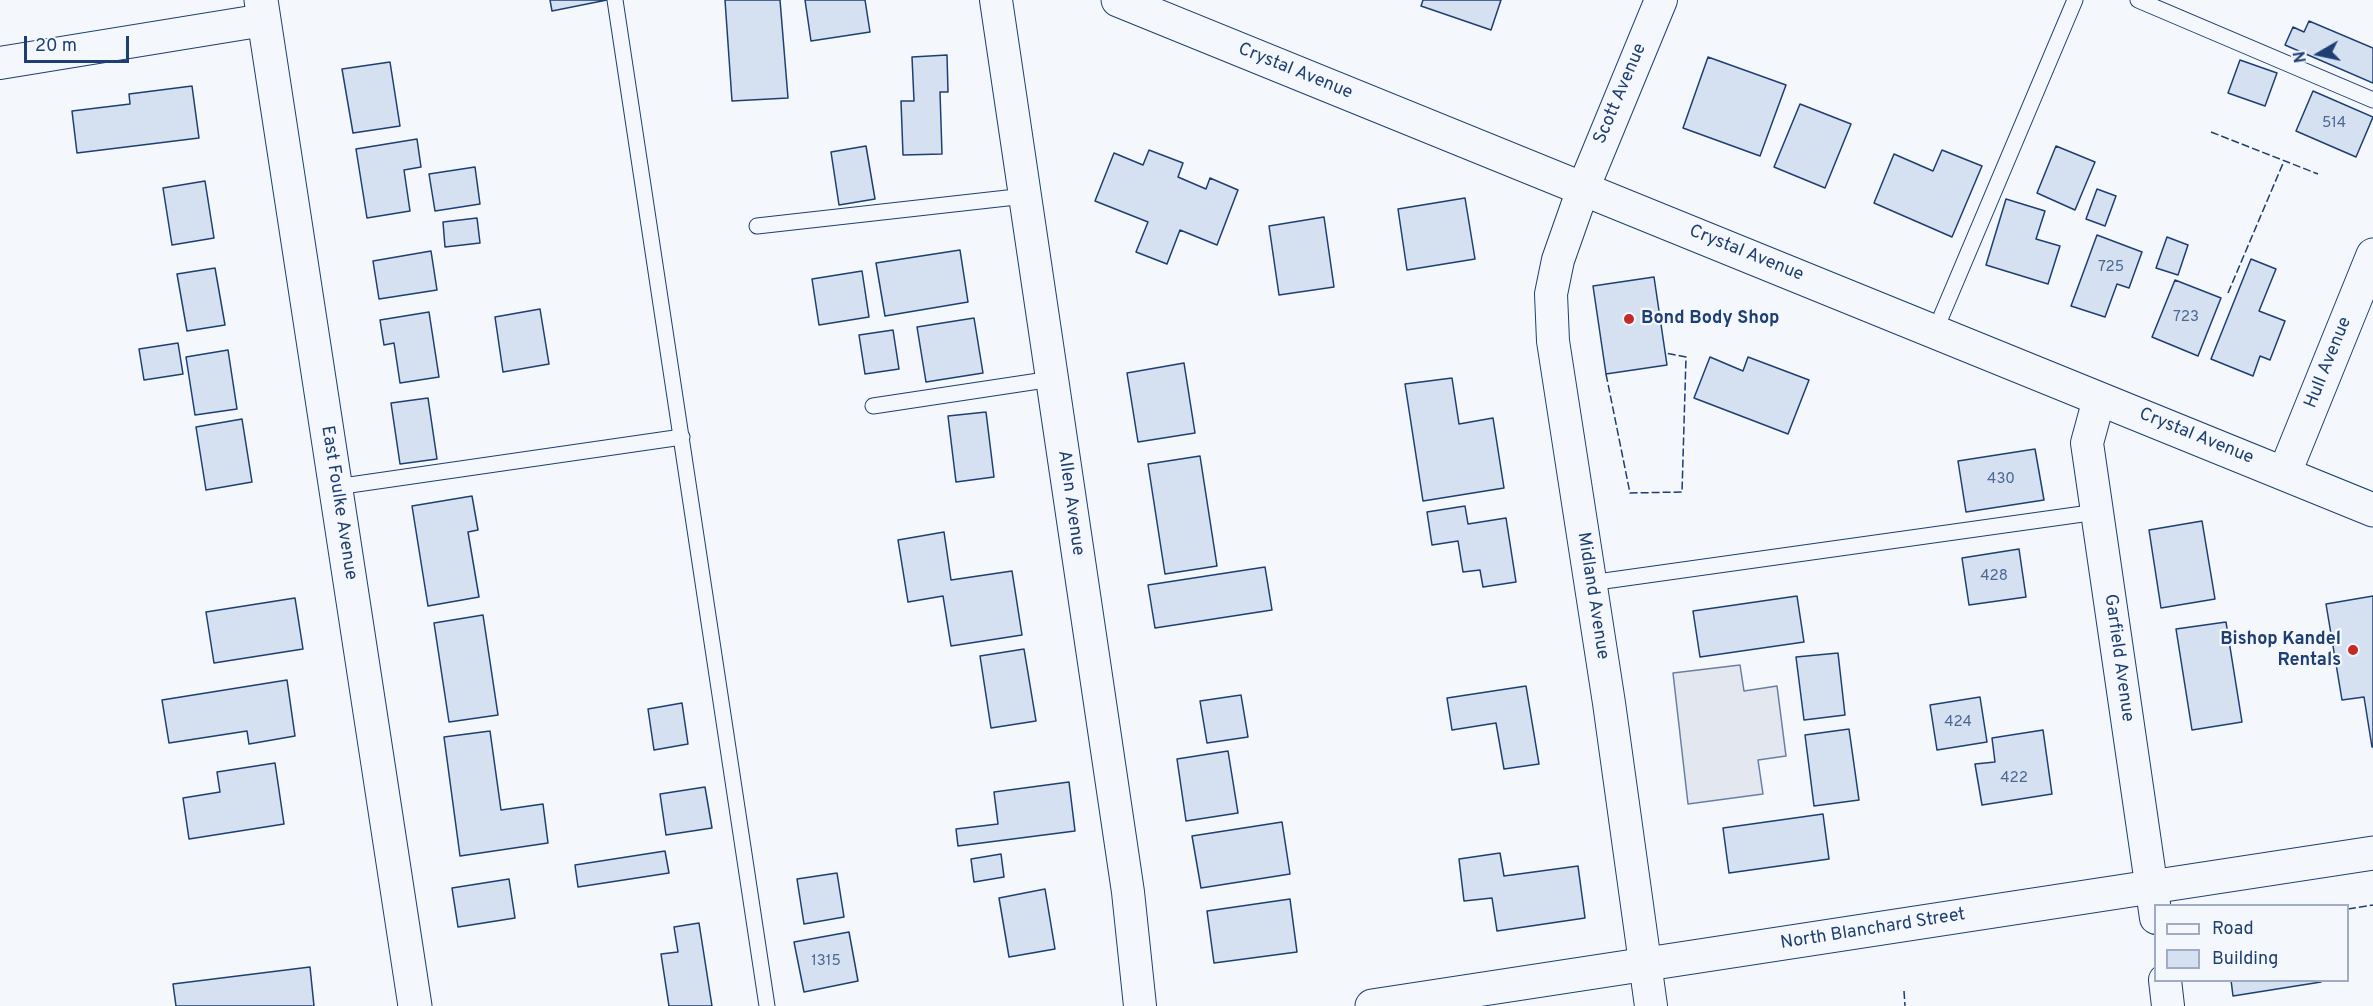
<!DOCTYPE html>
<style>
body{margin:0}
#map{position:relative;width:2373px;height:1006px;overflow:hidden;background:#f4f7fb;font-family:Overpass,sans-serif}
canvas{display:block}
.legend{position:absolute;left:2154px;top:904px;width:195px;height:78px;box-sizing:border-box;background:#f4f7fb;border:2px solid #9eadc5;margin:0;padding:8px 10px;list-style:none;font-size:18px;color:#1d3f73}
.legend li{display:flex;align-items:center;gap:12px;height:30px}
.legend b{width:30px;border:2px solid #9eadc5}
.north{position:absolute;left:2289px;top:24px;width:60px;height:60px;-webkit-text-stroke:4px #f4f7fb;paint-order:stroke;rotate:261deg;font-size:16px;font-weight:700;line-height:24px;text-align:center;color:#1d3f73}
.north::after{content:'';display:block;margin:auto;width:21px;height:27px;background:#1d3f73;clip-path:polygon(50% 0,100% 100%,50% 72%,0 100%)}
.scale{position:absolute;left:24px;top:36px;width:105px;height:27px;box-sizing:border-box;border:3px solid #1d3f73;border-top:0;padding-left:8px;font-size:18px;line-height:21px;white-space:nowrap;color:#1d3f73;-webkit-text-stroke:4px #f4f7fb;paint-order:stroke}
</style>
<div id="map">
<canvas width="2373" height="1006"></canvas>
<ul class="legend">
<li><b style="height:8px;background:#f4f7fb"></b>Road</li>
<li><b style="height:16px;background:#d5e0f0"></b>Building</li>
</ul>
<div class="north">N</div>
<div class="scale">20 m</div>
</div>
<script>
const ctx = document.querySelector('canvas').getContext('2d');
ctx.lineJoin = 'round';
function fillPath(path, color) { ctx.fillStyle = color; ctx.fill(path, 'evenodd'); }
const toPath = rows => new Path2D(rows.map(r => 'M' + r).join(''));
function trace(path, color, width, dash) { ctx.strokeStyle = color; ctx.lineWidth = width; ctx.lineCap = dash ? 'butt' : 'round'; ctx.setLineDash(dash || []); ctx.stroke(path); }
function write(font, color, halo, rows, align = 'center') {
  ctx.font = font + ' Overpass,sans-serif'; ctx.lineWidth = 4.5; ctx.setLineDash([]); ctx.textBaseline = 'middle'; ctx.strokeStyle = halo; ctx.fillStyle = color; for (const [text, x, y, turn = 0] of rows) {
    ctx.save(); ctx.translate(x, y); ctx.rotate((+turn || 0) * Math.PI / 180); ctx.textAlign = isNaN(turn) ? turn : align; if (halo) ctx.strokeText(text, 0, 0); ctx.fillText(text, 0, 0); ctx.restore();
  }
}
const parking = toPath([
 [1740,665,1744,691,1777,686,1786,756,1758,760,1763,794,1688,804,1673,673,1740,665]
]);
const building = toPath([
 [550,0,607,0,552,11,550,0],
 [725,0,780,0,788,98,732,101,725,0],
 [805,0,865,0,870,32,811,41,805,0],
 [1423,0,1501,0,1491,30,1421,6,1423,0],
 [2309,21,2373,48,2373,83,2285,45,2293,27,2304,32,2309,21],
 [947,55,948,92,940,92,942,154,903,155,901,101,914,101,912,57,947,55],
 [1708,57,1786,85,1760,156,1683,128,1708,57],
 [2240,60,2277,73,2265,106,2228,93,2240,60],
 [390,62,400,126,353,133,342,69,390,62],
 [192,86,199,138,77,153,72,111,130,104,129,94,192,86],
 [2313,91,2373,117,2356,157,2296,131,2313,91],
 [1800,104,1851,124,1825,188,1774,167,1800,104],
 [417,139,421,167,404,170,410,211,367,218,356,149,417,139],
 [866,146,875,199,839,205,831,152,866,146],
 [2056,146,2095,162,2075,210,2037,193,2056,146],
 [1149,150,1183,163,1178,177,1206,189,1210,178,1238,190,1217,245,1180,230,1167,264,1136,252,1148,222,1095,201,1114,153,1143,165,1149,150],
 [1942,150,1982,166,1952,237,1874,203,1894,154,1933,171,1942,150],
 [475,167,480,204,435,211,429,174,475,167],
 [205,181,214,238,172,245,163,188,205,181],
 [2097,189,2116,196,2105,226,2086,219,2097,189],
 [1465,198,1475,259,1407,270,1398,209,1465,198],
 [2006,199,2045,211,2036,239,2060,246,2048,284,1986,265,2006,199],
 [1324,217,1334,287,1279,295,1269,226,1324,217],
 [477,218,480,243,445,247,443,222,477,218],
 [2097,235,2142,252,2129,288,2117,284,2105,317,2071,306,2097,235],
 [2167,237,2188,245,2178,275,2156,268,2167,237],
 [960,250,968,302,885,316,876,263,960,250],
 [431,251,437,290,379,299,373,261,431,251],
 [2251,259,2276,269,2259,311,2285,321,2270,360,2260,356,2253,376,2211,359,2251,259],
 [215,268,225,325,187,331,177,274,215,268],
 [862,271,869,317,819,325,812,279,862,271],
 [1654,277,1667,365,1606,374,1593,286,1654,277],
 [2175,280,2221,298,2198,356,2152,337,2175,280],
 [540,309,549,364,503,372,495,317,540,309],
 [429,312,439,377,400,383,394,343,384,345,380,320,429,312],
 [974,318,983,373,926,382,917,327,974,318],
 [893,330,899,369,865,374,859,335,893,330],
 [178,343,183,374,144,380,139,349,178,343],
 [228,350,237,409,195,415,186,357,228,350],
 [1710,357,1743,371,1748,357,1809,380,1788,434,1694,398,1710,357],
 [1184,363,1195,433,1138,442,1127,373,1184,363],
 [1452,378,1459,424,1493,418,1504,488,1423,501,1405,384,1452,378],
 [428,398,437,459,400,464,391,403,428,398],
 [986,412,994,477,956,482,948,416,986,412],
 [242,419,252,482,206,490,196,427,242,419],
 [2035,449,2044,500,1966,512,1958,461,2035,449],
 [1200,456,1217,566,1165,574,1148,464,1200,456],
 [472,496,478,530,468,532,479,597,428,606,412,506,472,496],
 [1465,506,1468,524,1506,518,1516,582,1483,587,1480,570,1463,572,1458,541,1432,545,1427,512,1465,506],
 [2202,521,2215,599,2161,608,2149,530,2202,521],
 [944,532,951,580,1012,571,1022,635,951,646,943,596,908,602,898,540,944,532],
 [2019,549,2026,597,1969,605,1962,558,2019,549],
 [1265,567,1272,610,1155,628,1148,585,1265,567],
 [1797,596,1804,642,1700,657,1693,611,1797,596],
 [2373,596,2373,747,2372,747,2364,697,2342,700,2326,604,2373,596],
 [295,598,303,649,214,663,206,612,295,598],
 [483,615,498,715,449,722,434,623,483,615],
 [2226,622,2242,722,2192,730,2176,629,2226,622],
 [1024,649,1036,721,991,728,980,656,1024,649],
 [1838,653,1845,715,1804,720,1796,657,1838,653],
 [287,680,295,736,249,744,247,731,169,743,162,700,287,680],
 [1526,686,1539,764,1504,769,1496,723,1452,730,1447,698,1526,686],
 [1241,695,1248,737,1207,743,1200,701,1241,695],
 [1980,697,1987,742,1937,750,1930,705,1980,697],
 [682,703,688,744,654,750,648,709,682,703],
 [1849,729,1859,800,1814,806,1805,735,1849,729],
 [2043,730,2052,794,1982,805,1975,764,1995,762,1992,738,2043,730],
 [490,731,501,810,543,804,548,843,460,856,444,737,490,731],
 [1228,751,1238,813,1186,821,1177,759,1228,751],
 [275,763,284,824,189,839,183,798,220,792,217,772,275,763],
 [1069,782,1075,831,958,846,956,829,998,824,994,792,1069,782],
 [705,787,712,828,666,835,660,794,705,787],
 [1823,814,1829,859,1729,873,1723,828,1823,814],
 [1282,822,1290,874,1201,888,1192,836,1282,822],
 [665,851,669,873,578,887,575,865,665,851],
 [1500,853,1504,876,1578,866,1585,918,1497,931,1492,898,1464,901,1459,859,1500,853],
 [1001,854,1004,877,974,882,971,859,1001,854],
 [837,873,844,917,804,924,797,879,837,873],
 [509,879,515,918,458,927,452,888,509,879],
 [1045,889,1055,949,1009,957,999,898,1045,889],
 [1290,899,1297,952,1214,963,1207,911,1290,899],
 [699,923,712,1006,669,1006,661,954,678,952,674,927,699,923],
 [849,932,858,981,804,992,794,942,849,932],
 [310,967,314,1006,176,1006,173,984,310,967],
 [2231,980,2320,980,2321,982,2233,996,2231,980]
]);
const service = toPath([
 [615,0,767,1006],
 [2138,0,2373,100],
 [757,226,1025,196],
 [1935,331,2075,0],
 [873,406,1052,379],
 [336,487,682,437],
 [1590,583,2097,512]
]);
const minor = toPath([
 [996,0,1128,892,1140,1006],
 [0,63,264,20],
 [2099,399,2087,443,2156,918],
 [2165,980,2168,1006],
 [1651,1006,1609,703,1553,341,1551,294,1558,260,1583,189,1661,0]
]);
const tertiary = toPath([
 [261,0,415,1006],
 [1118,0,2373,510],
 [2285,472,2373,255],
 [1372,1006,2373,853]
]);
const fence = toPath([
 [2211,132,2318,174],
 [2228,293,2284,161],
 [1606,374,1630,493,1682,492,1686,357,1665,353],
 [2348,909,2373,905],
 [1904,991,1905,1006]
]);
const markers = [
 [1629,319,6,"#c62828"],
 [2353,650,6,"#c62828"]
];
const numberNames = [
 ["514",2334,124],
 ["725",2111,268],
 ["723",2186,318],
 ["430",2001,480],
 ["428",1994,577],
 ["424",1958,723],
 ["422",2014,779],
 ["1315",826,962]
];
const streetNames = [
 ["Crystal Avenue",1295,72,22],
 ["Scott Avenue",1621,94,-67],
 ["Crystal Avenue",1746,254,22],
 ["Hull Avenue",2329,363,-68],
 ["Crystal Avenue",2196,437,22],
 ["East Foulke Avenue",338,503,81],
 ["Allen Avenue",1070,503,82],
 ["Midland Avenue",1592,596,81],
 ["Garfield Avenue",2118,658,82],
 ["North Blanchard Street",1873,930,-9]
];
const poiNames = [
 ["Bond Body Shop",1641,319],
 ["Bishop Kandel",2341,640,"right"],
 ["Rentals",2341,661,"right"]
];
fillPath(parking, '#e3e8f0');
trace(parking, '#687fa3', 1.5);
fillPath(building, '#d5e0f0');
trace(building, '#1d3f73', 1.5);
trace(service, '#1d3f73', 17);
trace(minor, '#1d3f73', 34);
trace(tertiary, '#1d3f73', 35);
trace(service, '#f4f7fb', 15);
trace(minor, '#f4f7fb', 32);
trace(tertiary, '#f4f7fb', 33);
trace(fence, '#1d3f73', 1.5, [8, 3]);
for (const [x, y, r, color] of markers) { const dot = new Path2D(); dot.arc(x, y, r, 0, 2 * Math.PI); ctx.fillStyle = color; ctx.fill(dot); trace(dot, '#f4f7fb', 2); }
write('15px', '#4b6792', null, numberNames);
write('18px', '#1d3f73', '#f4f7fb', streetNames);
write('bold 18px', '#1d3f73', '#f4f7fb', poiNames, 'left');
</script>
